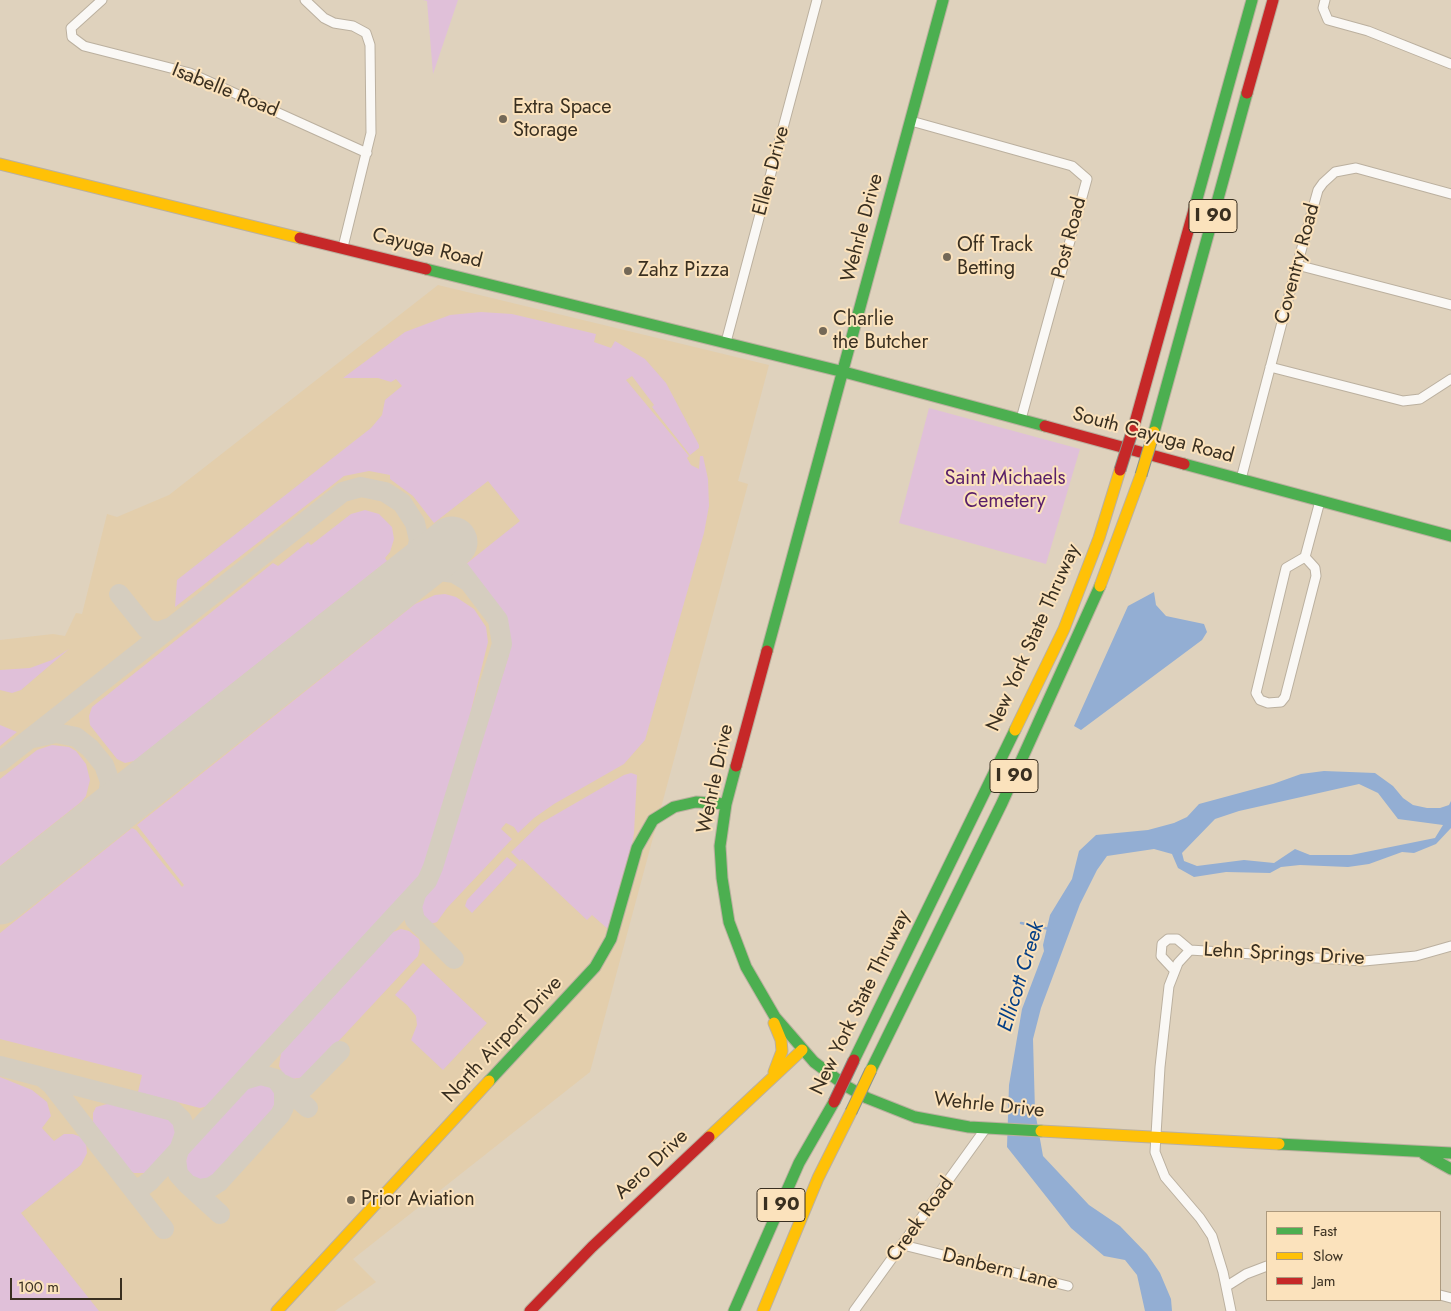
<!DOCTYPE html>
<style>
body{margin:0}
#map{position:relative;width:1451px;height:1311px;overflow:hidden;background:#dfd2bd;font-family:Jost,sans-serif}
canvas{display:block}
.legend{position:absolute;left:1266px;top:1211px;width:175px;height:90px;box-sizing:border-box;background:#fbe2bc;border:1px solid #ad9a7e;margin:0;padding:6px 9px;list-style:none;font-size:15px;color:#392f20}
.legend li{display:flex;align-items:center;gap:10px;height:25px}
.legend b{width:25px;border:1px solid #ad9a7e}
.scale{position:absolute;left:10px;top:1278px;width:112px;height:22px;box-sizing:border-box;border:2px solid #392f20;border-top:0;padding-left:6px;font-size:15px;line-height:18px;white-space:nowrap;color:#392f20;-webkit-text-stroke:4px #fbe2bc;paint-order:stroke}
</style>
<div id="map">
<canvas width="1451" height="1311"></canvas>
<ul class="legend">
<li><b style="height:6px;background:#4caf50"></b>Fast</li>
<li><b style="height:6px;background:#ffc107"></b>Slow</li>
<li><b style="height:6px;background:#c62828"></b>Jam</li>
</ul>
<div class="scale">100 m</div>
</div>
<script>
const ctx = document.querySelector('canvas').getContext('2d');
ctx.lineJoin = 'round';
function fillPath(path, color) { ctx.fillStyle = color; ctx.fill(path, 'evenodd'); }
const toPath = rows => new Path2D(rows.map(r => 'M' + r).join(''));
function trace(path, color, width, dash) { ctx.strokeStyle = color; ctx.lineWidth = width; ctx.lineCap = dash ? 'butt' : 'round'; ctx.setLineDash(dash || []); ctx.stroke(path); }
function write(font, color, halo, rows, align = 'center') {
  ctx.font = font + ' Jost,sans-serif'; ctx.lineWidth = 4; ctx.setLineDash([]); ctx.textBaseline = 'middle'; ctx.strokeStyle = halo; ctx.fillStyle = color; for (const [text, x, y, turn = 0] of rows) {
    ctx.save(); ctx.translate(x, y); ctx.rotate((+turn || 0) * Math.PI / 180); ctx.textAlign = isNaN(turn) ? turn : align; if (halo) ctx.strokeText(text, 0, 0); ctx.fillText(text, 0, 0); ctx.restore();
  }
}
const built = toPath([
 [438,285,769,365,738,481,748,484,590,1072,353,1259,376,1282,335,1311,0,1311,0,640,53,634,65,636,76,613,82,614,107,514,117,517,169,495]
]);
const green = toPath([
 [423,0,458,0,433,74,427,1],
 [481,312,512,314,596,334,594,342,611,348,615,341,645,359,666,383,699,445,699,448,690,455,652,407,654,405,632,376,626,380,689,456,687,458,691,465,699,469,700,456,703,456,708,479,709,506,704,533,645,740,624,764,554,804,534,818,518,833,514,827,506,823,501,829,512,839,447,908,437,922,431,924,421,915,421,905,442,868,509,655,510,643,508,623,501,609,466,564,520,521,488,481,434,523,413,496,390,479,390,475,369,471,344,476,175,607,177,580,371,428,382,415,385,400,402,386,396,379,391,382,378,378,343,378,405,332,450,315],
 [929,408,1080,449,1046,564,899,523],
 [365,510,379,514,392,527,394,539,390,552,385,558,387,561,134,761,125,763,117,759,90,725,89,716,92,707,273,563,278,566,308,542,311,545,351,514],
 [445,594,456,597,474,609,486,627,488,642,464,739,423,869,414,884,208,1106,200,1108,138,1092,142,1075,0,1039,0,933,132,828,136,830,182,887,184,885,137,825,415,604,435,595],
 [69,649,21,690,12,693,0,690,0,670,30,668,52,660],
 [0,725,17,732,0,746],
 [52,745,69,747,76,751,86,764,90,780,86,796,81,802,0,866,0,779,37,750],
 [631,773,637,775,634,833,631,850,609,930,592,915,587,920,522,859,520,861,511,852,541,823,624,775],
 [507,857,517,865,472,913,465,906,467,900],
 [401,929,409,931,419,939,420,948,418,956,305,1077,292,1079,284,1076,279,1066,281,1053,393,932],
 [423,963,487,1023,443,1070,411,1040,417,1025,416,1016,407,1005,395,995],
 [0,1077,32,1090,47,1102,51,1116,42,1128,54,1141,64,1134,73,1134,81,1137,86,1143,87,1153,81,1165,21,1213,99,1311,0,1311],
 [257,1083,265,1084,275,1091,278,1099,275,1110,212,1178,201,1180,190,1176,185,1165,188,1153,249,1087],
 [111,1103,167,1118,176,1127,177,1134,174,1142,145,1173,134,1173,129,1170,93,1122,93,1113,96,1107]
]);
const water = toPath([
 [1154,592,1156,605,1166,616,1204,624,1207,632,1202,640,1081,730,1074,726,1128,606],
 [1324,771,1375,773,1393,786,1403,798,1413,805,1427,808,1440,808,1449,805,1451,801,1451,828,1436,844,1414,853,1402,852,1369,864,1348,867,1300,865,1281,867,1270,873,1226,872,1194,877,1178,868,1172,854,1154,849,1107,856,1097,870,1080,904,1041,1008,1033,1039,1035,1111,1043,1156,1089,1205,1120,1226,1147,1254,1160,1273,1171,1299,1172,1311,1145,1311,1137,1275,1125,1260,1104,1256,1071,1228,1007,1147,1009,1085,1022,1009,1044,951,1043,945,1050,915,1072,879,1079,851,1096,835,1148,830,1174,823,1187,817,1199,804,1273,784,1301,774],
 [1359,784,1378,793,1398,819,1443,825,1435,838,1351,855,1310,855,1295,849,1274,863,1244,860,1197,866,1184,861,1182,853,1215,819,1239,811]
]);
const stream = toPath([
 [1021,923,1049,929]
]);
const taxiway = toPath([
 [402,583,417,573,432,570,454,573,469,582],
 [119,594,147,629,158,632,169,628],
 [33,738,56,733,76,737,90,748,104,765,110,782,107,803,99,817,83,833],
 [0,762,343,492,361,487,385,492,402,503,415,523,419,540,415,560,406,575,386,594],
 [416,894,412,907,415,920,454,959],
 [0,1066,173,1111,182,1120,185,1133,176,1159,178,1174,187,1184,199,1189,211,1187,219,1182,280,1115,284,1107,284,1090,276,1079,261,1075,244,1080],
 [42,1077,52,1085,164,1229],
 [282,1084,294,1090,305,1087,340,1051],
 [283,1086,308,1108],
 [187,1184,220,1214],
 [132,1188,142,1187,150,1181,427,881,433,867,502,644,498,620,459,569]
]);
const runway = toPath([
 [0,899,452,542]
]);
const street = toPath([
 [102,0,71,28,72,37,84,46,190,73,367,153],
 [305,0,324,18,334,23,353,26,366,33,370,45,371,133,343,247],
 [1325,0,1323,8,1328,20,1368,31,1451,64],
 [911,121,1072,166,1087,179,1021,419],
 [1297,265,1451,305],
 [726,342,817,0],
 [1270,367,1403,401,1420,399,1451,379],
 [1241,479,1296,269,1318,190,1323,183,1335,172,1356,168,1451,194],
 [1305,557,1315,568,1316,576,1285,697,1281,702,1268,703,1260,700,1256,693,1286,568,1305,557,1320,501],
 [1174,970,1161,956,1162,944,1168,939,1177,939,1190,950],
 [903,1245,1068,1286],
 [1227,1286,1246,1274,1267,1266],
 [1440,1295,1451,1298],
 [854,1311,986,1128],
 [1231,1311,1223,1272,1212,1236,1200,1218,1165,1177,1155,1152,1160,1067,1169,986,1178,963,1190,950,1364,961,1416,956,1451,946]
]);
const fast = toPath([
 [1195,206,1252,0],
 [426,269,844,372,1045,426],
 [1154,432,1247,93],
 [1184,464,1451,536],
 [767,651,943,0],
 [736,766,726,804,720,846,722,878,729,922,746,967,775,1017,814,1062,846,1086,867,1098,915,1117,969,1127,1041,1131],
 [854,1060,1015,730],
 [871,1070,1002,803,1100,586],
 [489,1081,595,967,611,939,637,848,653,820,674,807,696,802,726,804],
 [1279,1144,1451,1153],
 [1424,1154,1451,1169],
 [734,1311,799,1163,834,1102]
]);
const slow = toPath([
 [0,164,300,238],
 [1100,586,1141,475],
 [1015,730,1064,629,1099,538,1120,470],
 [774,1023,781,1040,782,1051,774,1072],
 [1041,1131,1279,1144],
 [709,1137,802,1050],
 [277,1311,489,1081],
 [763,1311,818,1178,851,1112]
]);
const jam = toPath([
 [1247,93,1273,0],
 [300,238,426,269],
 [1045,426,1184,464],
 [1134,426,1195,206],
 [736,766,767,651],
 [530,1311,592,1247,709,1137]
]);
const slowBridge = toPath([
 [1141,475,1154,432],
 [851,1112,871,1070]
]);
const jamBridge = toPath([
 [1120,470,1134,426],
 [834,1102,854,1060]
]);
const markers = [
 [503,119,5,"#736857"],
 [947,257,5,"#736857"],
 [628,271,5,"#736857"],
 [823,331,5,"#736857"],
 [351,1200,5,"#736857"]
];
const shields = [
 [1213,216,48],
 [1014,776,48],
 [781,1205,48]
];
const shieldNames = [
 ["I 90",1213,216],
 ["I 90",1014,776],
 ["I 90",781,1205]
];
const streetNames = [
 ["Isabelle Road",225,91,22],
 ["Ellen Drive",772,171,-75],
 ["Wehrle Drive",863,228,-75],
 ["Post Road",1070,238,-75],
 ["Cayuga Road",427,249,14],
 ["Coventry Road",1298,264,-75],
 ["South Cayuga Road",1153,436,15],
 ["New York State Thruway",1034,638,-66],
 ["Wehrle Drive",716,779,-78],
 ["Lehn Springs Drive",1284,955,3],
 ["New York State Thruway",861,1003,-64],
 ["North Airport Drive",503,1040,-47],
 ["Wehrle Drive",989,1106,6],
 ["Aero Drive",652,1165,-43],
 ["Creek Road",921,1220,-54],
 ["Danbern Lane",1000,1270,14]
];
const poiNames = [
 ["Extra Space",513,108],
 ["Storage",513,131],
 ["Off Track",957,246],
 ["Betting",957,269],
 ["Zahz Pizza",638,271],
 ["Charlie",833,320],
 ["the Butcher",833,343],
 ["Prior Aviation",361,1200]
];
const parkNames = [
 ["Saint Michaels",1005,479],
 ["Cemetery",1005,502]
];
const waterNames = [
 ["Ellicott Creek",1022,977,-73]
];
fillPath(built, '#e3ceac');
fillPath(green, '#e0c0d9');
fillPath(water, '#93aed3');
trace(stream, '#93aed3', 2.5);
trace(taxiway, '#d5cdbf', 20);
trace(runway, '#d5cdbf', 51);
trace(street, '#bbb09f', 11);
trace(fast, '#bbb09f', 13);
trace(slow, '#bbb09f', 13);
trace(jam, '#bbb09f', 13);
trace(street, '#faf8f5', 9);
trace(fast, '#4caf50', 11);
trace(slow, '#ffc107', 11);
trace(jam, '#c62828', 11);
trace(slowBridge, '#8c948a', 13, []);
trace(jamBridge, '#8c948a', 13, []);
trace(slowBridge, '#ffc107', 11);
trace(jamBridge, '#c62828', 11);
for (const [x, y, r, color] of markers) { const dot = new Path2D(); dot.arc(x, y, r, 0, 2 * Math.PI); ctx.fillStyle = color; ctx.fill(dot); trace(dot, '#fbe2bc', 2); }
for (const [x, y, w] of shields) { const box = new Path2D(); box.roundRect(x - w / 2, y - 16.5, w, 33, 4); ctx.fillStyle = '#fbe2bc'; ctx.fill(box); trace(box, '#392f20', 1); }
write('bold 19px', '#392f20', null, shieldNames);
write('20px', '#392f20', '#fbe2bc', streetNames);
write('20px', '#392f20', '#fbe2bc', poiNames, 'left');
write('20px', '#581e69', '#fbe2bc', parkNames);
write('italic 21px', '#033e86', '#fbe2bc', waterNames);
</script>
